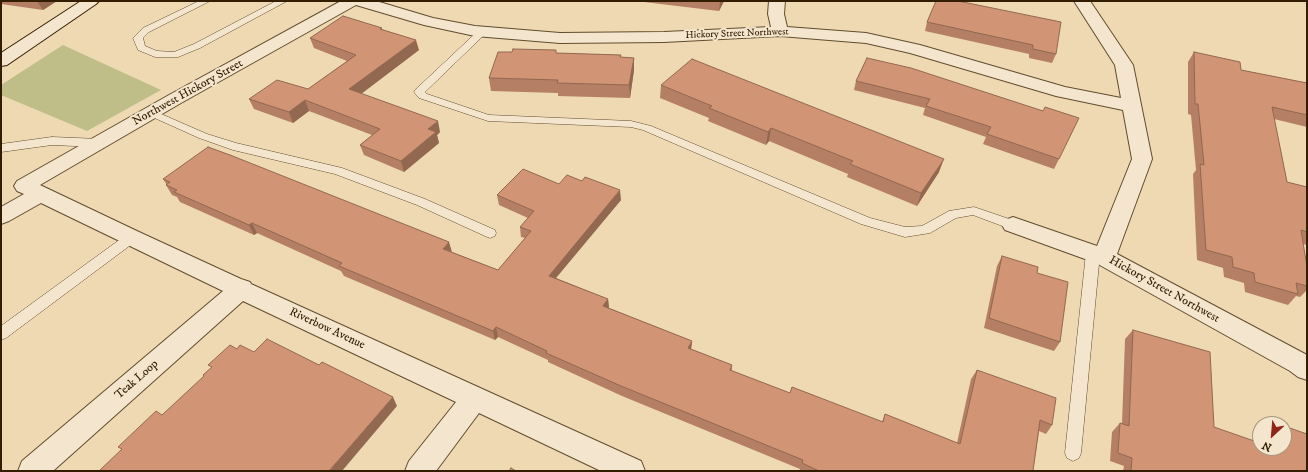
<!DOCTYPE html>
<style>
body{margin:0}
#map{position:relative;width:1308px;height:472px;overflow:hidden;background:#eed9b3;font-family:"IM FELL DW Pica",serif}
canvas{display:block}
.frame{position:absolute;inset:0;border:2px solid #331d00;pointer-events:none}
.north{position:absolute;left:1252px;top:416px;width:40px;height:40px;box-sizing:border-box;background:#f4e6ce;border:1px solid #a7967c;border-radius:50%;rotate:206deg;font-size:11px;font-weight:700;line-height:16px;text-align:center;color:#331d00}
.north::after{content:'';display:block;margin:auto;width:14px;height:18px;background:#8f2418;clip-path:polygon(50% 0,100% 100%,50% 72%,0 100%)}
</style>
<div id="map">
<canvas width="1308" height="472"></canvas>
<div class="frame"></div>
<div class="north">N</div>
</div>
<script>
const ctx = document.querySelector('canvas').getContext('2d');
ctx.lineJoin = 'round';
function fillPath(path, color) { ctx.fillStyle = color; ctx.fill(path, 'evenodd'); }
const toPath = rows => new Path2D(rows.map(r => 'M' + r).join(''));
function trace(path, color, width, dash) { ctx.strokeStyle = color; ctx.lineWidth = width; ctx.lineCap = dash ? 'butt' : 'round'; ctx.setLineDash(dash || []); ctx.stroke(path); }
function write(font, color, halo, rows, align = 'center') {
  ctx.font = font + ' "IM FELL DW Pica",serif'; ctx.lineWidth = 4; ctx.setLineDash([]); ctx.textBaseline = 'middle'; ctx.strokeStyle = halo; ctx.fillStyle = color; for (const [text, x, y, turn = 0] of rows) {
    ctx.save(); ctx.translate(x, y); ctx.rotate((+turn || 0) * Math.PI / 180); ctx.textAlign = isNaN(turn) ? turn : align; if (halo) ctx.strokeText(text, 0, 0); ctx.fillText(text, 0, 0); ctx.restore();
  }
}
const green = toPath([
 [63,45,161,90,87,131,1,95,1,85]
]);
const service = toPath([
 [199,1,210,1,149,32,143,38,145,46,157,51,174,52,194,44,276,1,287,1,200,48,178,57,155,57,138,50,133,38,143,28,199,1],
 [482,29,485,30,487,32,485,34,425,92,427,94,489,115,631,121,651,126,870,218,905,227,922,226,949,211,974,207,1018,222,1019,225,1018,228,1013,230,973,215,956,218,930,233,905,237,861,224,643,130,631,127,488,121,419,98,414,92,415,90,479,30,482,29],
 [152,110,207,134,236,143,342,168,425,199,495,230,496,233,495,236,490,238,485,236,417,205,335,174,233,150,199,138,148,115,147,113,152,110],
 [52,137,99,139,103,140,105,143,103,146,99,147,52,145,1,152,1,144,52,137],
 [131,233,136,235,138,238,136,241,6,338,1,340,1,326,126,235,131,233],
 [1093,248,1098,250,1100,253,1081,453,1079,458,1073,461,1067,458,1065,453,1086,253,1088,250,1093,248]
]);
const minor = toPath([
 [341,1,376,1,433,18,475,26,560,33,664,32,771,27,768,14,769,1,785,1,784,14,787,27,866,33,920,45,1065,87,1121,98,1115,65,1074,1,1090,1,1133,65,1152,159,1117,254,1307,355,1307,380,1298,377,1290,371,1096,263,1005,230,1002,225,1005,220,1013,217,1097,246,1132,159,1123,110,1056,96,910,53,866,43,780,36,664,42,560,43,475,36,424,25,356,5,181,103,40,185,139,232,241,279,250,282,251,284,641,461,645,471,601,471,479,413,436,471,405,471,409,461,456,402,243,301,53,471,18,471,22,461,223,291,41,203,9,221,1,224,1,207,24,194,17,191,14,186,17,181,169,95,341,1]
]);
const secondary = toPath([
 [81,1,99,1,96,4,7,65,1,66,1,53,81,1]
]);
const wall = toPath([
 [1,1,57,1,43,10,1,4],
 [644,1,724,1,719,11,644,2],
 [936,1,1056,54,1052,63,1029,58,1029,54,925,31,927,22],
 [382,29,419,50,361,94,440,132,437,135,439,143,404,172,364,155,360,145,372,135,309,111,293,123,254,109,249,99,308,89,347,61,314,48,310,38],
 [1194,52,1241,70,1307,83,1307,127,1274,119,1287,182,1307,187,1307,245,1303,244,1307,290,1300,297,1296,296,1288,305,1245,292,1244,283,1224,277,1223,268,1197,260,1193,174,1196,170,1191,115,1188,114,1188,62],
 [557,53,621,55,621,57,634,58,634,70,630,98,558,96,558,93,491,91,489,78],
 [867,58,1059,159,1054,169,983,144,986,137,923,115,925,108,854,90,856,81],
 [661,85,939,172,917,206,847,177,848,174,769,141,766,145,708,121,709,118,660,98],
 [163,179,452,252,498,270,525,238,521,237,520,227,528,218,499,205,497,195,559,184,621,200,556,278,608,299,609,308,692,341,691,349,732,365,732,371,790,393,882,422,885,414,957,443,971,379,977,370,1052,425,1046,434,1039,431,1033,471,1034,471,799,471,800,469,622,396,548,362,548,360,498,337,495,340,344,276,341,271,257,233,254,235,180,202,177,197,172,195,166,185,167,185],
 [1002,256,1037,273,1060,342,1054,351,984,328,997,266],
 [1133,330,1214,427,1260,448,1284,448,1307,471,1123,471,1124,466,1110,461,1112,432,1120,423,1122,424,1125,339]
]);
const shadedWall = toPath([
 [37,1,57,1,43,10],
 [720,1,724,1,719,11,720,2],
 [416,40,419,50,353,100,349,89],
 [634,58,634,70,630,98,629,85],
 [305,100,309,111,293,123,289,112],
 [438,121,440,132,437,135,439,143,404,172,401,161,428,129],
 [771,128,769,141,766,145,768,132],
 [944,159,939,172,917,206,921,193],
 [620,190,621,200,550,285,549,276],
 [252,223,257,233,254,235,249,225],
 [449,242,452,252,443,249],
 [608,299,609,308,603,306],
 [496,327,498,337,495,340,493,331],
 [692,341,691,350,688,348],
 [393,397,397,406,342,471,329,471]
]);
const building = toPath([
 [936,1,958,1,1061,22,1056,54,1033,49,1033,45,927,22,936,1],
 [343,16,382,28,380,29,416,40,349,89,438,121,428,129,436,132,401,161,360,145,380,129,305,100,289,112,249,99,277,80,308,89,356,55,310,38,343,16],
 [513,49,556,50,556,53,621,55,620,57,634,58,629,85,557,83,558,80,489,78,498,52,512,52,513,49],
 [1194,52,1240,62,1241,70,1307,83,1307,115,1272,107,1287,182,1307,187,1307,232,1301,230,1307,267,1307,286,1296,283,1298,294,1255,282,1254,273,1233,267,1232,257,1206,250,1200,164,1204,165,1198,104,1195,104,1194,52],
 [867,58,911,68,1043,111,1045,107,1079,118,1059,159,987,134,991,127,926,106,930,99,856,81,867,58],
 [692,59,944,159,921,193,850,164,853,161,771,128,768,132,709,108,712,106,661,85,692,59],
 [208,147,230,155,449,242,443,249,498,270,531,231,520,227,534,211,497,195,523,169,559,184,567,175,582,181,585,177,620,190,549,276,608,299,603,306,692,341,688,348,732,365,730,370,790,393,792,387,883,422,885,414,960,444,977,370,1056,398,1052,425,1040,420,1033,471,1034,471,819,471,802,463,803,460,621,386,546,353,547,351,496,327,493,331,339,266,342,263,252,223,249,225,174,192,177,190,166,185,170,182,163,179,208,147],
 [1002,256,1038,267,1037,273,1068,282,1060,342,989,318,1002,256],
 [1133,330,1210,352,1214,427,1260,443,1260,448,1284,448,1284,426,1307,434,1307,471,1131,471,1132,458,1118,453,1120,423,1129,426,1133,330],
 [267,339,319,365,322,362,393,397,329,471,99,471,122,449,118,447,156,411,162,415,204,376,203,375,212,367,208,365,230,345,237,349,240,345,254,352,267,339],
 [511,468,516,471,509,471,511,468]
]);
const farStreetnames = [
 ["Hickory Street Northwest",737,34,-2]
];
const streetNames = [
 ["Northwest Hickory Street",188,93,-29],
 ["Hickory Street Northwest",1164,290,29],
 ["Riverbow Avenue",327,329,25],
 ["Teak Loop",137,380,-41]
];
fillPath(green, '#bfbe88');
trace(service, '#624c2d', 1);
trace(minor, '#624c2d', 2);
trace(secondary, '#331d00', 2);
fillPath(service, '#f4e6ce');
fillPath(minor, '#f4e6ce');
fillPath(secondary, '#f4e6ce');
fillPath(wall, '#b47f64');
fillPath(shadedWall, '#926851');
fillPath(building, '#d19474');
trace(building, '#926851', 1);
write('10px', '#331d00', '#f4e6ce', farStreetnames);
write('12px', '#331d00', '#f4e6ce', streetNames);
</script>
